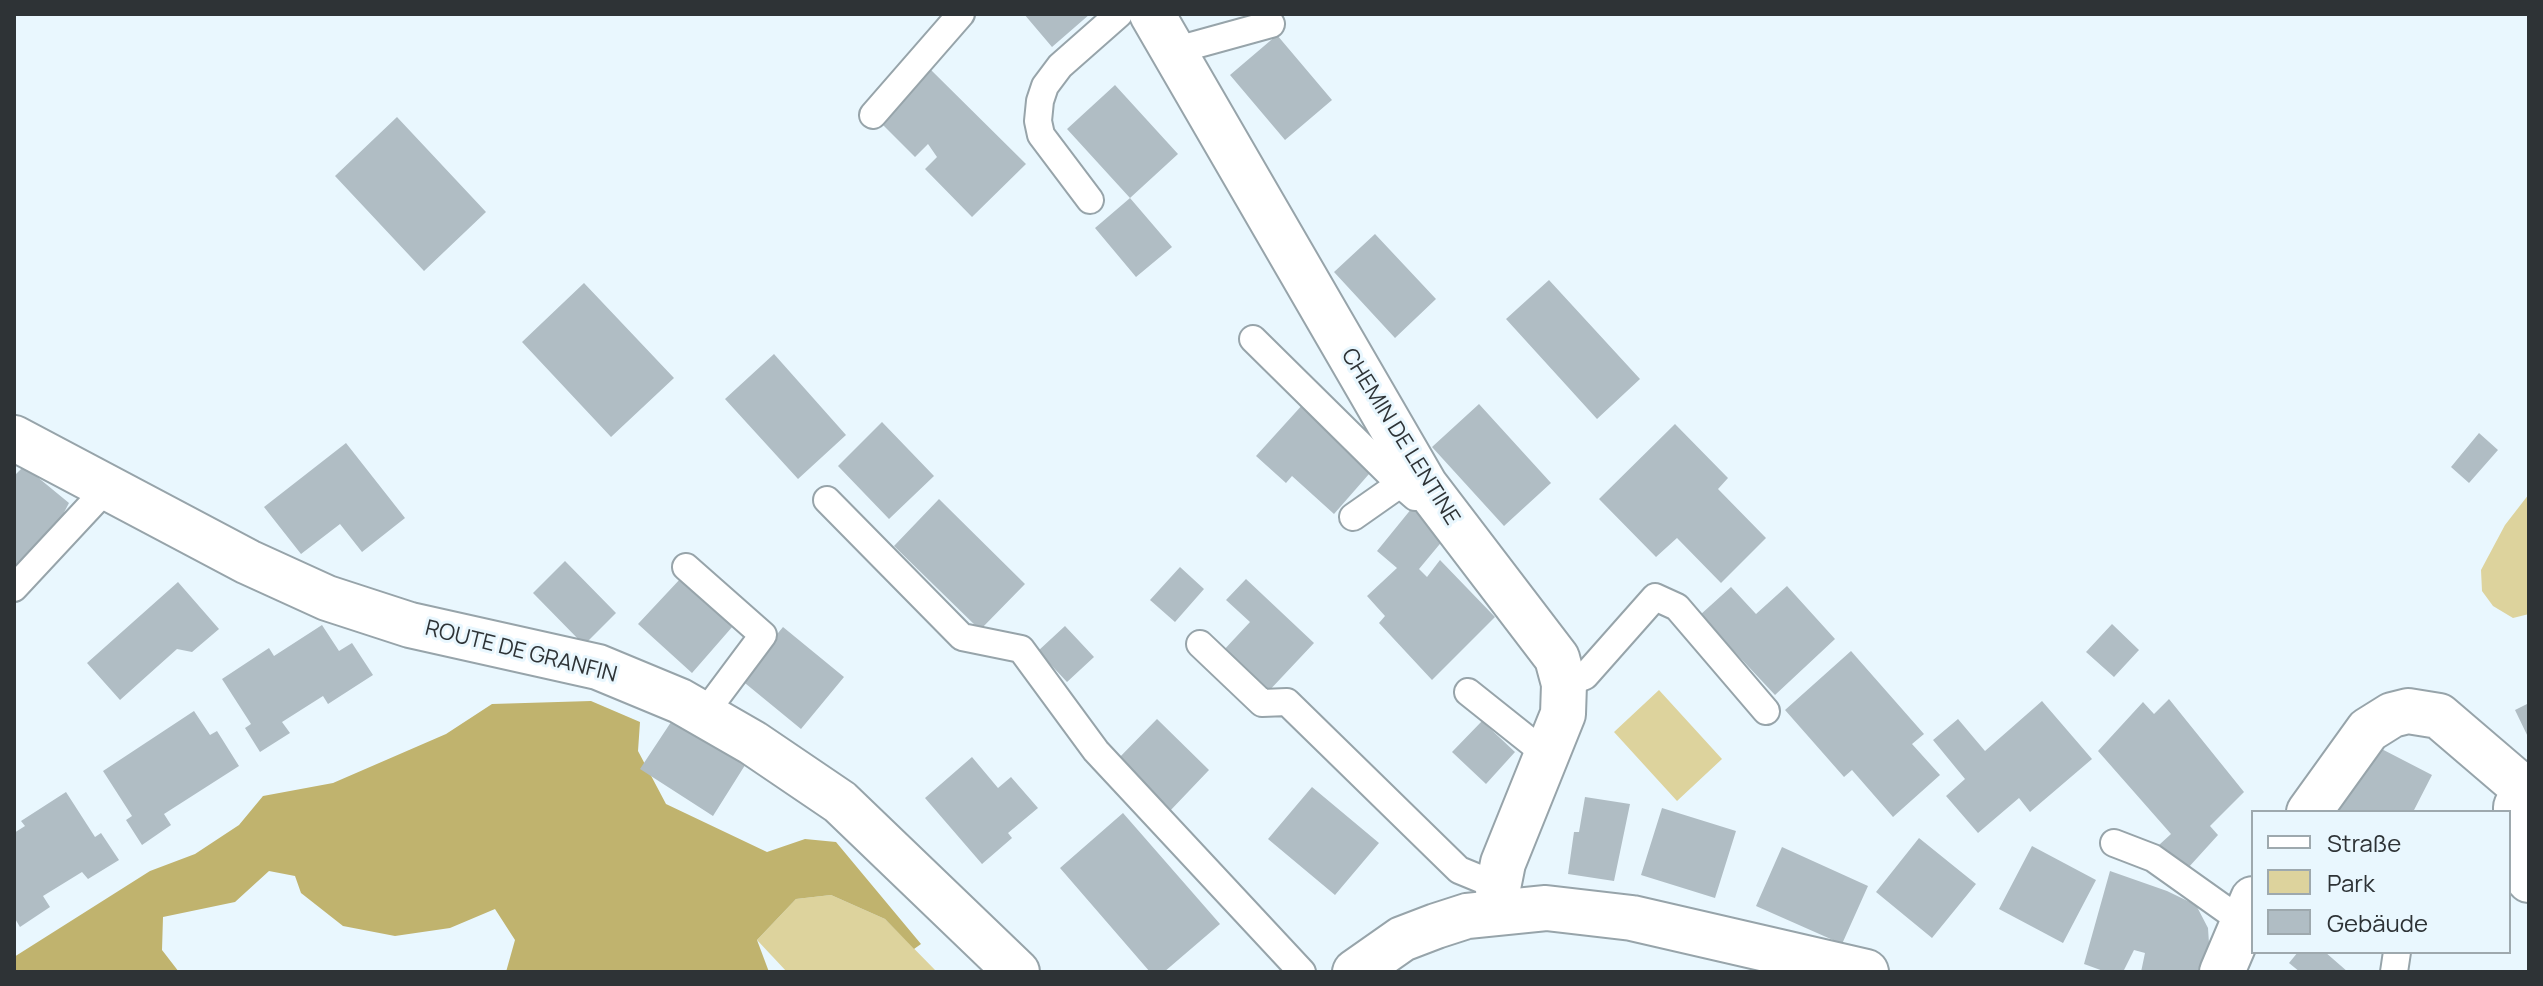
<!DOCTYPE html>
<meta charset="utf-8">
<style>
body{margin:0}
#map{position:relative;width:2543px;height:986px;overflow:hidden;background:#e9f7fe;font-family:Manrope,sans-serif}
canvas{display:block}
.frame{position:absolute;inset:0;border:16px solid #2e3336;pointer-events:none}
.legend{position:absolute;left:2251px;top:810px;width:260px;height:144px;box-sizing:border-box;background:#e9f7fe;border:2px solid #9ea9ae;margin:0;padding:10px 14px;list-style:none;font-size:24px;color:#2e3336}
.legend li{display:flex;align-items:center;gap:16px;height:40px}
.legend b{width:40px;border:2px solid #9ea9ae}
</style>
<div id="map">
<canvas width="2543" height="986"></canvas>
<div class="frame"></div>
<ul class="legend">
<li><b style="height:10px;background:#fff"></b>Straße</li>
<li><b style="height:22px;background:#ddd39d"></b>Park</li>
<li><b style="height:22px;background:#b0bdc4"></b>Gebäude</li>
</ul>
</div>
<script>
const ctx = document.querySelector('canvas').getContext('2d');
ctx.lineJoin = 'round';
function fillPath(path, color) { ctx.fillStyle = color; ctx.fill(path, 'evenodd'); }
const toPath = rows => new Path2D(rows.map(r => 'M' + r).join(''));
function trace(path, color, width, dash) { ctx.strokeStyle = color; ctx.lineWidth = width; ctx.lineCap = dash ? 'butt' : 'round'; ctx.setLineDash(dash || []); ctx.stroke(path); }
function write(font, color, halo, rows, align = 'center') {
  ctx.font = font + ' Manrope,sans-serif'; ctx.lineWidth = 6; ctx.setLineDash([]); ctx.textBaseline = 'middle'; ctx.strokeStyle = halo; ctx.fillStyle = color; for (const [text, x, y, turn = 0] of rows) {
    ctx.save(); ctx.translate(x, y); ctx.rotate((+turn || 0) * Math.PI / 180); ctx.textAlign = isNaN(turn) ? turn : align; if (halo) ctx.strokeText(text, 0, 0); ctx.fillText(text, 0, 0); ctx.restore();
  }
}
const green = toPath([
 [2529,494,2529,614,2513,618,2493,606,2482,591,2481,570,2505,525],
 [1659,690,1722,759,1677,801,1614,732],
 [831,895,885,919,937,972,787,972,757,940,796,899]
]);
const forest = toPath([
 [591,701,640,722,638,751,666,804,767,852,805,839,836,842,921,944,914,949,885,919,831,895,796,899,757,940,769,972,506,972,515,940,495,909,450,928,395,936,343,926,301,893,295,876,269,871,235,902,163,917,162,950,179,972,14,972,14,957,150,871,195,854,239,825,263,796,333,783,446,734,492,704]
]);
const building = toPath([
 [1024,14,1090,14,1052,47],
 [1277,35,1332,100,1285,140,1230,75],
 [930,69,1026,164,972,217,925,169,937,157,928,144,915,157,878,120],
 [1115,85,1178,154,1130,198,1172,247,1136,277,1095,228,1130,198,1067,129],
 [397,117,486,212,424,271,335,176],
 [1375,234,1436,299,1395,338,1334,272],
 [1549,280,1640,379,1597,419,1506,319],
 [584,283,674,378,611,437,522,342],
 [774,354,846,435,798,479,725,399],
 [1304,403,1376,466,1334,514,1292,476,1286,483,1256,456],
 [1479,404,1551,483,1504,526,1432,447],
 [882,422,934,476,889,519,838,466],
 [1675,424,1728,478,1718,489,1766,538,1721,583,1677,538,1656,557,1599,499],
 [2479,433,2498,450,2469,483,2451,467],
 [346,443,405,518,362,552,340,524,301,554,264,507],
 [24,466,69,503,57,526,14,578,14,476],
 [939,499,1025,584,980,630,894,546],
 [1412,508,1444,539,1419,569,1427,577,1440,560,1495,617,1432,680,1379,623,1385,616,1367,596,1397,568,1377,551],
 [565,561,616,613,584,645,533,593],
 [1180,567,1204,589,1175,622,1150,600],
 [681,578,733,626,692,673,638,624],
 [1246,579,1314,643,1266,694,1222,652,1250,622,1226,600],
 [178,582,219,629,192,652,177,649,120,700,87,663],
 [1787,586,1835,639,1775,695,1700,615,1731,587,1756,614],
 [2112,624,2139,650,2114,677,2086,652],
 [322,625,339,651,352,643,373,675,328,704,323,696,282,722,290,733,260,752,245,728,251,724,222,679,269,648,274,656],
 [1065,626,1094,657,1067,682,1038,651],
 [783,627,844,677,801,729,740,679],
 [1851,651,1924,734,1912,744,1940,775,1893,817,1852,770,1844,777,1785,710],
 [2169,699,2244,792,2210,826,2218,835,2188,868,2159,845,2171,834,2098,751,2143,702,2154,714],
 [2042,701,2092,759,2030,812,2019,798,1978,833,1946,796,1965,779,1933,740,1958,719,1985,751],
 [2529,703,2529,739,2515,710],
 [194,711,210,735,217,731,239,766,164,814,171,825,142,845,126,820,132,816,103,771],
 [675,716,747,762,713,816,640,769],
 [1157,719,1209,770,1168,813,1115,762],
 [1482,721,1515,752,1486,784,1452,752],
 [2372,744,2432,775,2413,812,2338,812],
 [972,757,998,788,1011,777,1038,808,1008,833,1012,838,982,864,925,798],
 [1312,787,1379,843,1335,895,1268,839],
 [66,792,95,837,101,833,119,860,88,879,82,872,43,896,50,907,20,927,14,917,14,833,25,826,21,821],
 [1585,797,1630,804,1614,881,1568,874,1574,832,1579,832],
 [1662,808,1736,831,1715,898,1641,875],
 [1123,813,1220,924,1164,972,1150,972,1060,868],
 [1919,838,1976,884,1932,938,1876,892],
 [2032,846,2096,880,2063,943,1999,909],
 [1782,847,1868,886,1842,944,1756,906],
 [2110,871,2167,891,2196,905,2208,928,2210,959,2205,972,2141,972,2145,953,2134,950,2123,972,2106,972,2084,964],
 [2298,952,2325,952,2348,972,2300,972,2289,963]
]);
const service = toPath([
 [1173,51,1271,24],
 [873,115,961,14],
 [1090,200,1041,135,1038,121,1040,101,1045,86,1060,66,1119,14],
 [1253,339,1400,484,1415,497,1429,497],
 [827,500,962,637,1021,649,1096,751,1302,972],
 [1353,517,1400,484],
 [686,567,763,635,704,714],
 [14,588,109,486],
 [1200,644,1262,703,1287,702,1459,870,1498,886],
 [1564,684,1585,676,1655,597,1677,607,1766,711],
 [1468,692,1547,755],
 [2114,843,2153,858,2243,922],
 [2394,972,2397,952]
]);
const minor = toPath([
 [1152,14,1425,485,1557,658,1564,684,1563,714,1503,863,1498,888,1499,912],
 [2524,789,2516,807,2516,833,2529,880],
 [2309,812,2368,730,2392,715,2408,711,2439,716,2529,793],
 [2222,972,2253,899]
]);
const tertiary = toPath([
 [14,438,248,562,327,598,410,625,598,667,680,701,753,743,840,802,1017,972],
 [1355,972,1402,939,1436,926,1467,916,1546,908,1632,918,1866,972]
]);
const streetNames = [
 ["CHEMIN DE LENTINE",1400,437,58],
 ["ROUTE DE GRANFIN",521,652,14]
];
fillPath(green, '#ddd39d');
fillPath(forest, '#c0b36e');
fillPath(building, '#b0bdc4');
trace(service, '#97a4aa', 30);
trace(minor, '#97a4aa', 48);
trace(tertiary, '#97a4aa', 48);
trace(service, '#fff', 26);
trace(minor, '#fff', 44);
trace(tertiary, '#fff', 44);
write('22px', '#2e3336', '#e9f7fe', streetNames);
</script>
